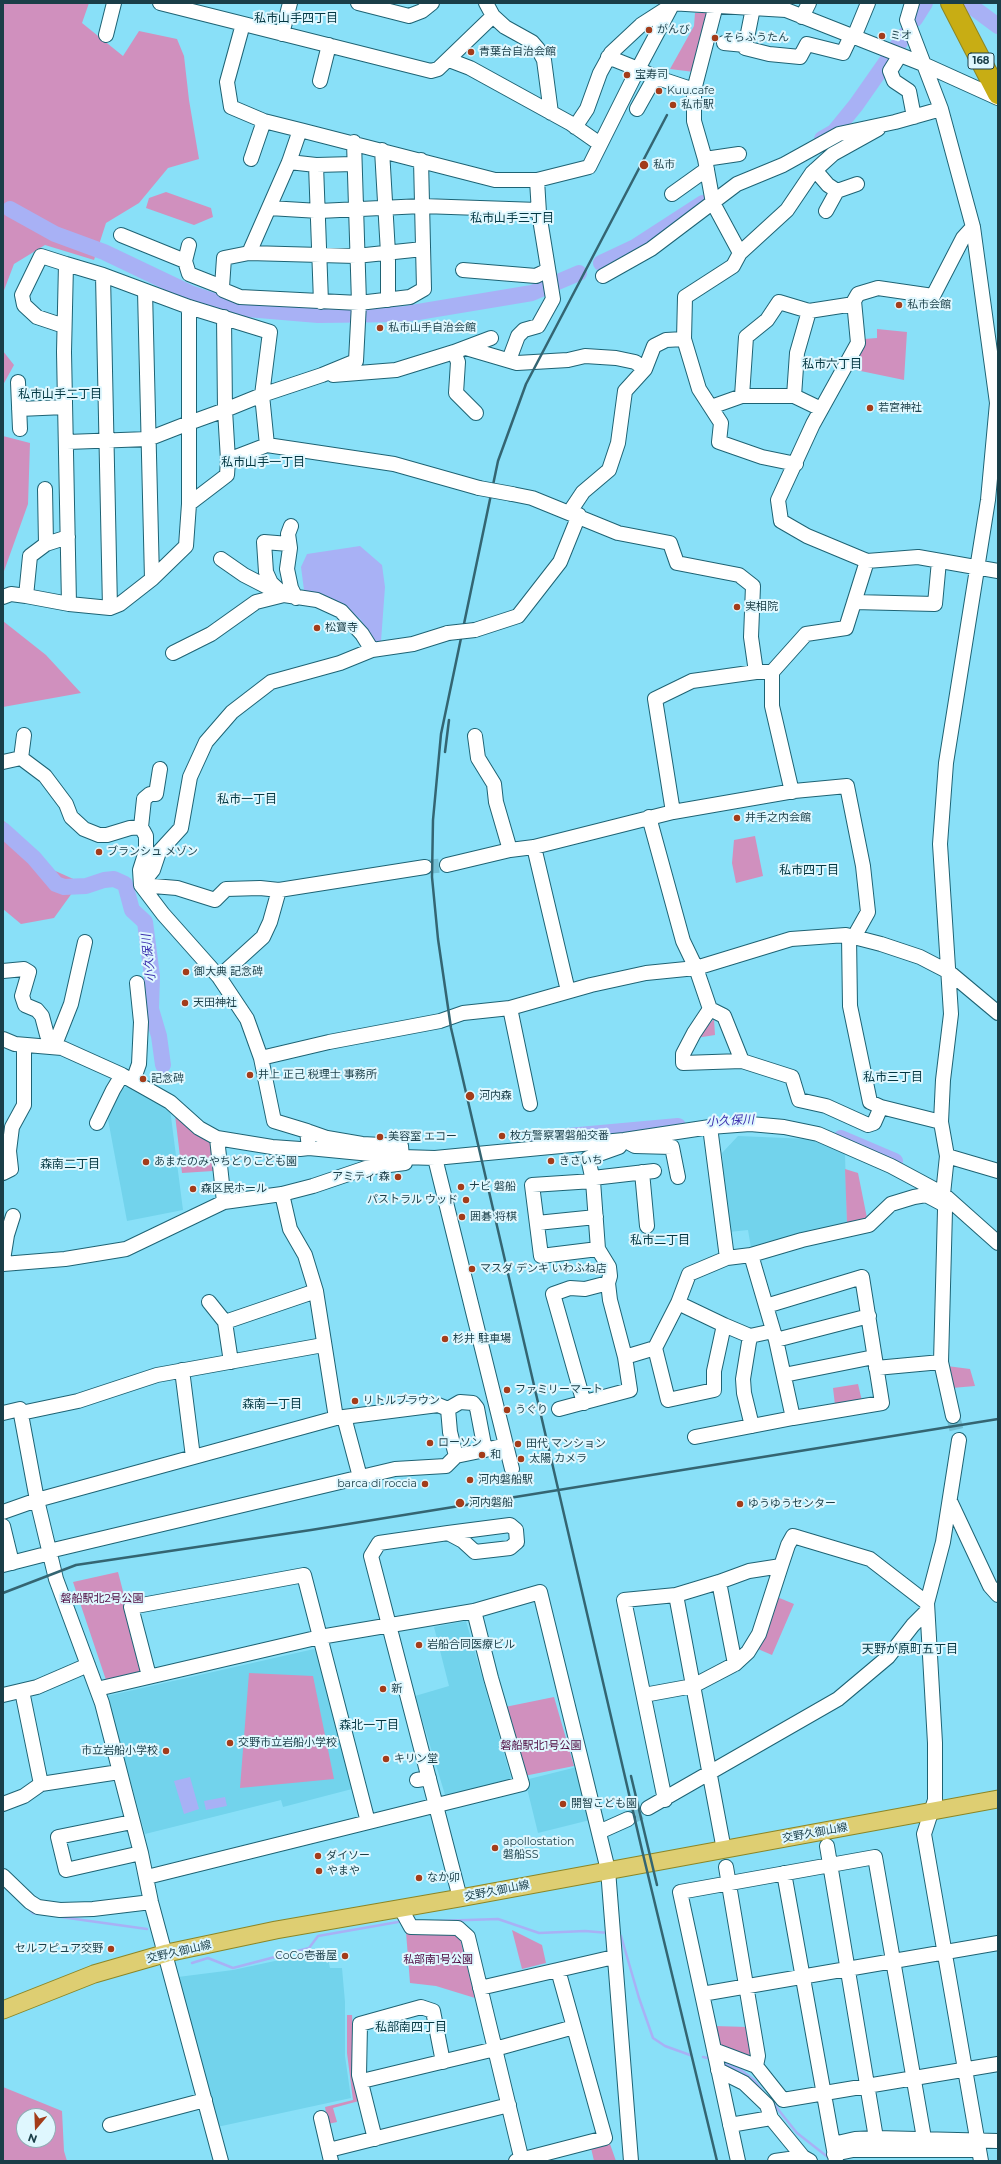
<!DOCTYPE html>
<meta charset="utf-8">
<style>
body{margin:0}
#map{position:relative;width:1001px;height:2164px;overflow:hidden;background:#89e0f8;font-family:Montserrat,sans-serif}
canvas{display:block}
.frame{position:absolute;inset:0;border:4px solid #1a3e48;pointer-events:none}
.north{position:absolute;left:16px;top:2108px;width:40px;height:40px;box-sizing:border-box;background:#dff7fe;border:1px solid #90adb5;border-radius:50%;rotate:199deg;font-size:11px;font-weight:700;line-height:16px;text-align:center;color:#1a3e48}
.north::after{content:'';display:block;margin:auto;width:14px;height:18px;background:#a33c1a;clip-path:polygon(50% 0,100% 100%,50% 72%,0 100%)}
</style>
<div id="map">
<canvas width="1001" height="2164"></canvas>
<div class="frame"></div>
<div class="north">N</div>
</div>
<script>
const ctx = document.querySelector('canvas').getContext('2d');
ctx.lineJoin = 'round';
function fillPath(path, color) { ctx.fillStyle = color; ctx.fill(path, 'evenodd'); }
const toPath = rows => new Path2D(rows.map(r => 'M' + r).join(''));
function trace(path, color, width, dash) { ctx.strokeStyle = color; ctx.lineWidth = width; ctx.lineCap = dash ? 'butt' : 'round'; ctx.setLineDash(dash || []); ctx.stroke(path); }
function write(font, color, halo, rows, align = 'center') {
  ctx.font = font + ' Montserrat,"Noto Sans JP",sans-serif'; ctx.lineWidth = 4; ctx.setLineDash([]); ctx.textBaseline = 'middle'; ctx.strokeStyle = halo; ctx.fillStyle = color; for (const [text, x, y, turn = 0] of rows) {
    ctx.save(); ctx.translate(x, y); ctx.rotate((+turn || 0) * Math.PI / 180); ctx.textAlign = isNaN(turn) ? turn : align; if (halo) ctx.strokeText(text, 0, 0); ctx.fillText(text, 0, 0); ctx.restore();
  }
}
const built = toPath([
 [132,1086,170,1109,183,1210,127,1221,107,1114,119,1089],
 [738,1136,809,1139,845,1154,847,1224,751,1248,748,1230,729,1232,722,1153],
 [466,1621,512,1781,446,1798,415,1696,449,1686,434,1627],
 [314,1649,318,1653,352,1789,283,1807,281,1800,145,1834,107,1696],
 [577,1767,590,1820,538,1833,525,1780],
 [326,1950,330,1968,342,1968,345,2002,345,2056,351,2098,217,2127,178,1977,233,1970]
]);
const green = toPath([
 [3,3,89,3,82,23,123,56,139,31,177,39,184,56,189,100,199,159,168,168,139,203,106,223,94,260,45,245,14,264,3,293],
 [695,13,710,13,694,72,670,69,694,26],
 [166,192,211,208,213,217,194,225,146,208,149,198],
 [877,329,907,332,904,380,851,369,864,339,877,338],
 [3,351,14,365,3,385],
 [3,436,30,443,28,504,3,574],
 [3,621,46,655,81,693,3,707],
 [3,820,51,869,80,882,54,918,21,924,3,909],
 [755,836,763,876,736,883,732,863,734,840],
 [714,1019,715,1035,696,1038],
 [175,1115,211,1142,213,1171,182,1173],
 [845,1169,858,1173,867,1218,847,1224],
 [947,1366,970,1369,975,1386,952,1388],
 [858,1384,862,1401,835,1405,833,1388],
 [118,1572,143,1668,139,1676,107,1683,73,1582],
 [777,1597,794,1604,772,1655,758,1649],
 [249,1673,313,1676,334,1779,240,1788],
 [554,1697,574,1766,524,1776,505,1707],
 [512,1930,542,1945,546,1963,522,1969],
 [406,1932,459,1934,475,1998,436,1986,410,1983],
 [347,2015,352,2015,356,2087,359,2101,333,2108,337,2122,328,2124,325,2107,353,2100,347,2053],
 [714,2026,748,2027,754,2061,718,2047],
 [3,2087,62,2111,64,2151,67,2161,3,2161],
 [24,2116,48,2116,48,2140,24,2140],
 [610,2144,616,2161,594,2161,591,2148]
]);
const water = toPath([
 [360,546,382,565,385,587,381,641,376,643,360,619,338,601,304,590,301,567,307,554],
 [190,1777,199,1809,184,1814,174,1781],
 [225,1797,227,1806,206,1810,204,1801]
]);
const stream = toPath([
 [28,1908,33,1913,39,1914],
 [61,1917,147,1929],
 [437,1921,498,1919,539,1933,585,1931,609,1933],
 [618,1935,621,1936,639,1998,653,2038,665,2046,690,2055],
 [192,1963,208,1958,233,1968,309,1948,318,1936,398,1922],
 [703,2057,712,2059],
 [722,2063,742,2071,754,2080,764,2093],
 [773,2103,797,2133,829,2158]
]);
const river = toPath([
 [967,3,998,26],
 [915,19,925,3],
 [822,139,834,132,856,105,905,35],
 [10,209,55,234,104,252,190,293,235,308,318,315,406,314,532,293,579,273],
 [601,263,635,247,703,203],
 [3,830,34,858,56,884,64,887,86,886,104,880,114,879,125,884,132,910,145,922,152,976,151,1009,159,1036,163,1065],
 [841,1138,895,1161],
 [535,1139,678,1126]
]);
const minorTunnel = toPath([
 [425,867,447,865],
 [953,1416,959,1440],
 [628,1819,648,1808]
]);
const minor = toPath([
 [160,3,431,71,438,69,493,16],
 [358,3,409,16,422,11,432,3],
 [486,3,493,16,505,27,532,42,538,49,544,60,551,113],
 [669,3,786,10,923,64,998,98],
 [912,3,907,20,941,109,973,227,997,403,988,500,946,763,940,844,951,1014,943,1080,941,1122,947,1156,943,1194,945,1210,941,1362,953,1416],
 [716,5,694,90,694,121,705,159,713,203,740,253,733,266,685,297,684,339,699,389,721,423,719,442,762,457,796,464],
 [753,8,745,48,769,54,800,57,807,44,843,53,851,36],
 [802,17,809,3],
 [243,24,227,82,231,107,264,121,300,130],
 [282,34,290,3],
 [106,35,114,3],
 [854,37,868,3],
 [724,43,745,45],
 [900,55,890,71,894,81,909,91,914,117],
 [608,57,638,69,671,7],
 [449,60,470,68,570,123,600,144],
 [320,81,329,45],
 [637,109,655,77],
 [575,127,587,109,600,73,611,53,641,25,672,5],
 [382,150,388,253,388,300],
 [251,159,264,121],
 [705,159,739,154],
 [289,162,316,165,354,164],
 [316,165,321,302],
 [815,170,828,185,837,191,857,184],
 [672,194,707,169],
 [269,208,319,211,422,206,538,210],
 [826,211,837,191],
 [973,227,963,238,933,296,878,288,858,294,854,301,858,343,813,424,778,500,781,521,807,536,867,561,918,557,998,571],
 [121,235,185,261,189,274,222,287,224,258,249,253],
 [423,249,356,256,249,253,289,162,300,130,495,180,537,180,589,167,638,69,655,77,694,90],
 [740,253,787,210,812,173,833,154,878,129],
 [185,261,189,245],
 [463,270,536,276,548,270],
 [103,275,110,608],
 [603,276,651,249,737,184,783,165,839,134,895,122,941,109],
 [222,287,223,290,240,297,359,303,410,297,424,289,421,160],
 [145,291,152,579],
 [224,317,225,410,228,460],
 [64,326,37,317,24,305,22,295,41,256,66,264],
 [466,348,517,363,568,360,585,356,616,358,635,362,645,369],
 [509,360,518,336,524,330,538,326,553,299,539,213,537,180],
 [333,375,396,370,454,352],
 [18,382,20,429],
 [742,396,746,337,767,320,779,302,809,311,854,304],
 [794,396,797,353,809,311],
 [711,407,742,396,794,396,821,409],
 [19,409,65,407],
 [476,413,456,393,458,362,454,352,491,338],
 [67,442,148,439,189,423,225,410,262,395,270,332,189,307,103,275,66,264,64,352,69,604,110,608,120,604,152,579,186,546,189,504,189,307],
 [267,445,262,395,322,375,356,361,359,303,354,142],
 [45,489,46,544],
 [512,494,532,498,618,533,670,543,677,563,739,575,753,586,751,637,756,672],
 [189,504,227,475,228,460,267,445,394,464,479,488],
 [569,513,583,492,609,470,618,443,625,391,645,369,654,346,666,340,684,339],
 [291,526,288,534,290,548,287,569,291,588,296,598],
 [68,537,46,544,30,556,26,596,69,604],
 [221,559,244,575,279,593],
 [284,595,271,583,266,572,264,542,289,544],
 [3,597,11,594,26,596],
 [854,602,935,604,939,561],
 [475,630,518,616,560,562,579,515],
 [173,653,211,634,256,602,284,595,317,600,341,611,362,634,372,650],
 [772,672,772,706,792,792],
 [475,736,478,758,494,784,496,802,510,850],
 [21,758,24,735],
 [3,762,21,758,45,776,66,804,71,817,84,829,99,835,107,835,130,828,141,827,146,836,146,851,140,870,141,885,163,914,219,977,247,1019,261,1058],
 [673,812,655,699,692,681,756,672,772,672,806,634,846,628,867,561],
 [649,817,683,941,696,968,710,1009,724,1016,742,1061],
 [141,827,144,799,150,794,156,794,160,769],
 [534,847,568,991],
 [447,865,510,850,534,847,673,812,794,791,847,786,863,866,868,912,854,937],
 [141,885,153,870,159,852,181,828,190,777,206,742,232,712,271,682,340,663,372,650,413,644,448,633],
 [141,885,177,888,215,900,226,889,260,888,279,890],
 [849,936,850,1006,870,1102,881,1107,941,1122],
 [3,971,24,969,29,972,22,996,25,1005,37,1010,42,1016,47,1035,54,1047],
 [219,977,263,937,270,922,279,890,425,867],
 [510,1008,530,1104],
 [710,1009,694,1033,683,1054,683,1063,742,1061,792,1077,799,1100,826,1106,868,1125,874,1123,881,1107],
 [3,1039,15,1044,62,1048,122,1075,147,1089,170,1102,199,1128,217,1138,272,1147,300,1149,309,1148,402,1157,435,1158,624,1140,710,1127,750,1124,784,1127,818,1134,891,1166,919,1181,943,1194,998,1243],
 [54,1047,71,1004,85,942],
 [133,1081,139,1064,141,1022,137,983],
 [97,1123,113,1090,122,1075],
 [710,1127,727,1258],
 [307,1131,327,1138,362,1144,401,1146,402,1157],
 [217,1138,224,1202],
 [309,1148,307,1131,274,1121,261,1058,329,1042,440,1021,463,1013,510,1008,591,985,646,973,696,968,791,939,846,935,881,944,920,957,949,972,998,1013],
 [947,1156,998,1171],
 [435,1158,506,1445,485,1450],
 [642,1172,647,1226],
 [3,1173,11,1169,9,1151,12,1127,24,1105,24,1046],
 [593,1178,654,1171],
 [593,1181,532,1185,541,1256,598,1249],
 [282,1194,290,1229,305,1255,316,1291,336,1418],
 [537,1223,596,1217],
 [751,1255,802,1240,869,1225,891,1204,914,1197,926,1195,941,1203],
 [3,1260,7,1235,13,1216],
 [3,1264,65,1259,126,1249,224,1202,282,1194,313,1186,366,1168,405,1163],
 [209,1302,225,1322,231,1362],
 [225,1322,316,1291],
 [724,1325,750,1336,773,1331],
 [750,1336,743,1379,744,1393,752,1426],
 [776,1340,869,1316],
 [655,1348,668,1400,714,1390,714,1371,724,1325,678,1303],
 [625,1357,655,1348,678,1303,689,1274,727,1258,751,1255,776,1340,793,1418,882,1403,862,1277,766,1306],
 [876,1368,941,1362],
 [182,1370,193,1457],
 [784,1375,874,1357],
 [584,1403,553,1294,570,1288,585,1289,608,1283],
 [559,1409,630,1390,625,1357,610,1300,608,1283,610,1276,609,1267,598,1249,593,1181,588,1158,619,1147,624,1140,635,1146,672,1147,678,1177],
 [3,1413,20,1409,37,1500,56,1579,102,1703,141,1853,151,1902,221,2161],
 [21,1413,78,1401,157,1375,323,1345],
 [344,1417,360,1477],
 [695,1437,793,1418],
 [959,1440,943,1542,927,1603,935,1743,935,1800,924,1834,981,2161],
 [506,1445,512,1469],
 [950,1501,990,1586,998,1595],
 [3,1512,37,1500,336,1418,438,1405,448,1409,460,1402,473,1403,477,1408,485,1450,456,1456,450,1432,448,1409],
 [3,1526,12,1563],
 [448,1533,463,1541,475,1552,510,1548,517,1542,516,1530,510,1525,448,1533,379,1543,371,1556,460,1898],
 [49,1551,395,1469,446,1466,456,1456],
 [3,1565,50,1553],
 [781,1566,788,1545,793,1536,870,1559,927,1603],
 [719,1582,735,1664],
 [676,1595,724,1850],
 [149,1676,131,1607,304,1575,368,1822],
 [97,1689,320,1637,474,1611,540,1592,608,1870,631,2161],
 [22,1691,41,1784],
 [3,1695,37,1687,88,1665],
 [644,1695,693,1686,735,1664,748,1652,759,1634,781,1566,749,1571,719,1582,676,1595,624,1600,665,1800],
 [417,1780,429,1778],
 [3,1804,24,1796,41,1784,119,1772],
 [648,1808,838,1699,888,1657,913,1625,927,1611],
 [132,1822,58,1837,66,1870,141,1853],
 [599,1832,628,1819],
 [827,1846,876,2138],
 [784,1873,836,2161],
 [3,1876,30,1902,38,1907,60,1910,93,1909,151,1902],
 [147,1877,522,1784,491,1678,474,1611],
 [401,1909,411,1927,458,1928,468,1937,522,2161],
 [480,1988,614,1957],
 [702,1994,998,1943],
 [714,2050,756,2066,758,2056,726,1867],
 [756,2066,783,2100,998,2064],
 [718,2070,744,2083,767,2105,771,2118,803,2157,810,2161],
 [362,2081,495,2049,574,2027],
 [321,2118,331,2161],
 [110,2125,205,2100],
 [730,2125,771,2118],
 [375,2139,359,2075,360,2024,421,2007,433,2011,443,2062],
 [833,2144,855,2139,876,2138,998,2141],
 [329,2150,509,2105],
 [834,2154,853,2150,979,2150],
 [516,2161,605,2138,558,1970],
 [738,2161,680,1892,875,1857,924,2138],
 [775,2161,803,2157]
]);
const major = toPath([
 [3,2010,94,1974,167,1953,276,1930,460,1898,998,1799]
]);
const highway = toPath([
 [951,3,998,94]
]);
const rail = toPath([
 [667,115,526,384,498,461,441,734,433,820,432,877,438,939,451,1028,642,1850,717,2161],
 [445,752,449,720],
 [3,1593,76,1565,311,1530,998,1419],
 [631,1776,657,1885]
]);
const minorBridge = toPath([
 [479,488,512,494],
 [448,633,475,630]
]);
const markers = [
 [649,30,4,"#a33c1a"],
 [882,36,4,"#a33c1a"],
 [715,38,4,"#a33c1a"],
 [471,52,4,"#a33c1a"],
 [627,75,4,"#a33c1a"],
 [659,91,4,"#a33c1a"],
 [673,105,4,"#a33c1a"],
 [644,165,5,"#a33c1a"],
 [899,305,4,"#a33c1a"],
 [380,328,4,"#a33c1a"],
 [870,408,4,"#a33c1a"],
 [737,607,4,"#a33c1a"],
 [317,628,4,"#a33c1a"],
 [737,818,4,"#a33c1a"],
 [99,852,4,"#a33c1a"],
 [186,972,4,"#a33c1a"],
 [185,1003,4,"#a33c1a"],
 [250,1075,4,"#a33c1a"],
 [143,1079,4,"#a33c1a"],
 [470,1096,5,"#a33c1a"],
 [502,1136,4,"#a33c1a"],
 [380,1137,4,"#a33c1a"],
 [551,1161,4,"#a33c1a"],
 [146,1162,4,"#a33c1a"],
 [398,1177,4,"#a33c1a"],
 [461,1187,4,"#a33c1a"],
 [193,1189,4,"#a33c1a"],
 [466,1200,4,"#a33c1a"],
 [462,1217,4,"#a33c1a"],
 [472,1269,4,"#a33c1a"],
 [445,1339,4,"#a33c1a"],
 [507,1390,4,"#a33c1a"],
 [355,1401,4,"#a33c1a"],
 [507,1410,4,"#a33c1a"],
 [430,1443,4,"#a33c1a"],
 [518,1444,4,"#a33c1a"],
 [482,1455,4,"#a33c1a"],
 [521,1459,4,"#a33c1a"],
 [470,1480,4,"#a33c1a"],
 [425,1484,4,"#a33c1a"],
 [460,1503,5,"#a33c1a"],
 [740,1504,4,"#a33c1a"],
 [419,1645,4,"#a33c1a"],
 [383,1689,4,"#a33c1a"],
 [230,1743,4,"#a33c1a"],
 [166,1751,4,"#a33c1a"],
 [386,1759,4,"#a33c1a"],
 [563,1804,4,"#a33c1a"],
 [495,1848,4,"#a33c1a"],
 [318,1856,4,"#a33c1a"],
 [319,1871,4,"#a33c1a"],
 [419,1878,4,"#a33c1a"],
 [111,1949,4,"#a33c1a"],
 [345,1956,4,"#a33c1a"]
];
const shields = [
 [981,61,26]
];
const shieldNames = [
 ["168",981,61]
];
const poiNames = [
 ["がんび",657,30],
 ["ミオ",890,36],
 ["そらふうたん",723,38],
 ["青葉台自治会館",479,52],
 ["宝寿司",635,75],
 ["Kuu.cafe",667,91],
 ["私市駅",681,105],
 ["私市",653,165],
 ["私市会館",907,305],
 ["私市山手自治会館",388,328],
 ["若宮神社",878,408],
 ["実相院",745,607],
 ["松寶寺",325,628],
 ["井手之内会館",745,818],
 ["ブランシュ メゾン",107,852],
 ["御大典 記念碑",194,972],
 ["天田神社",193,1003],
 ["井上 正己 税理士 事務所",258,1075],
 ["記念碑",151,1079],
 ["河内森",479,1096],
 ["枚方警察署磐船交番",510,1136],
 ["美容室 エコー",388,1137],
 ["きさいち",559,1161],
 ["あまだのみやちどりこども園",154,1162],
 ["アミティ 森",390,1177,"right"],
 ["ナビ 磐船",469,1187],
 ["森区民ホール",201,1189],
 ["パストラル ウッド",458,1200,"right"],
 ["囲碁 将棋",470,1217],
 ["マスダ デンキ いわふね店",480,1269],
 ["杉井 駐車場",453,1339],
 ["ファミリーマート",515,1390],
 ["リトルブラウン",363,1401],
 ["うぐり",515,1410],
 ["ローソン",438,1443],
 ["田代 マンション",526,1444],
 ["和",490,1455],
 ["太陽 カメラ",529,1459],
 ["河内磐船駅",478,1480],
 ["barca di roccia",417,1484,"right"],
 ["河内磐船",469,1503],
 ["ゆうゆうセンター",748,1504],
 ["岩船合同医療ビル",427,1645],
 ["新",391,1689],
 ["交野市立岩船小学校",238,1743],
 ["市立岩船小学校",158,1751,"right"],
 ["キリン堂",394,1759],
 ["開智こども園",571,1804],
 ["apollostation",503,1842],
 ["磐船SS",503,1855],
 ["ダイソー",326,1856],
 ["やまや",327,1871],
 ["なか卯",427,1878],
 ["セルフピュア交野",103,1949,"right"],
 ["CoCo壱番屋",337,1956,"right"]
];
const parkNames = [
 ["磐船駅北2号公園",102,1599],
 ["磐船駅北1号公園",541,1746],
 ["私部南1号公園",438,1960]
];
const streetNames = [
 ["交野久御山線",815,1833,-10],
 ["交野久御山線",497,1891,-11],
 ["交野久御山線",179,1952,-13]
];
const neighbourhoodNames = [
 ["私市山手四丁目",296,18],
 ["私市山手三丁目",512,218],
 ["私市六丁目",832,364],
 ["私市山手二丁目",60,394],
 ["私市山手一丁目",263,462],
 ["私市一丁目",247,799],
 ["私市四丁目",809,870],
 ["私市三丁目",893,1077],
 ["森南二丁目",70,1164],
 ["私市二丁目",660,1240],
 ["森南一丁目",272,1404],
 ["天野が原町五丁目",910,1649],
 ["森北一丁目",369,1725],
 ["私部南四丁目",411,2027]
];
const waterNames = [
 ["小久保川",149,958,-96],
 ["小久保川",730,1121,-3]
];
fillPath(built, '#72d3ec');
fillPath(green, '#d090be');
fillPath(water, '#a8b1f5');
trace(stream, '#a8b1f5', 2.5);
trace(river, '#a8b1f5', 16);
trace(minorTunnel, '#73c0d5', 14, [14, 7]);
trace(minor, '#1e6374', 16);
trace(major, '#8b8626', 19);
trace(highway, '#8b8626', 22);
trace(minor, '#fff', 14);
trace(major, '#dece72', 17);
trace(highway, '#c8ad14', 20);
trace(rail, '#346572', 2.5);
trace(minorBridge, '#1e6374', 16, []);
trace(minorBridge, '#fff', 14);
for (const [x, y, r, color] of markers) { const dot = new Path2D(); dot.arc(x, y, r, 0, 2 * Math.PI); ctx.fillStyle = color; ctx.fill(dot); trace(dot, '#dff7fe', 1.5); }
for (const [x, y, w] of shields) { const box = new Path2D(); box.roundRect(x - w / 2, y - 8, w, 16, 3); ctx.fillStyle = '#dff7fe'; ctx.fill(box); trace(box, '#1a3e48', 1); }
write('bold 10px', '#1a3e48', null, shieldNames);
write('11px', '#1a3e48', '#dff7fe', poiNames, 'left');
write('11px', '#4c083f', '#dff7fe', parkNames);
write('11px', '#1a3e48', '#dff7fe', streetNames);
write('12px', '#023641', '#dff7fe', neighbourhoodNames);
write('italic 12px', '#3a2eae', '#dff7fe', waterNames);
</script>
